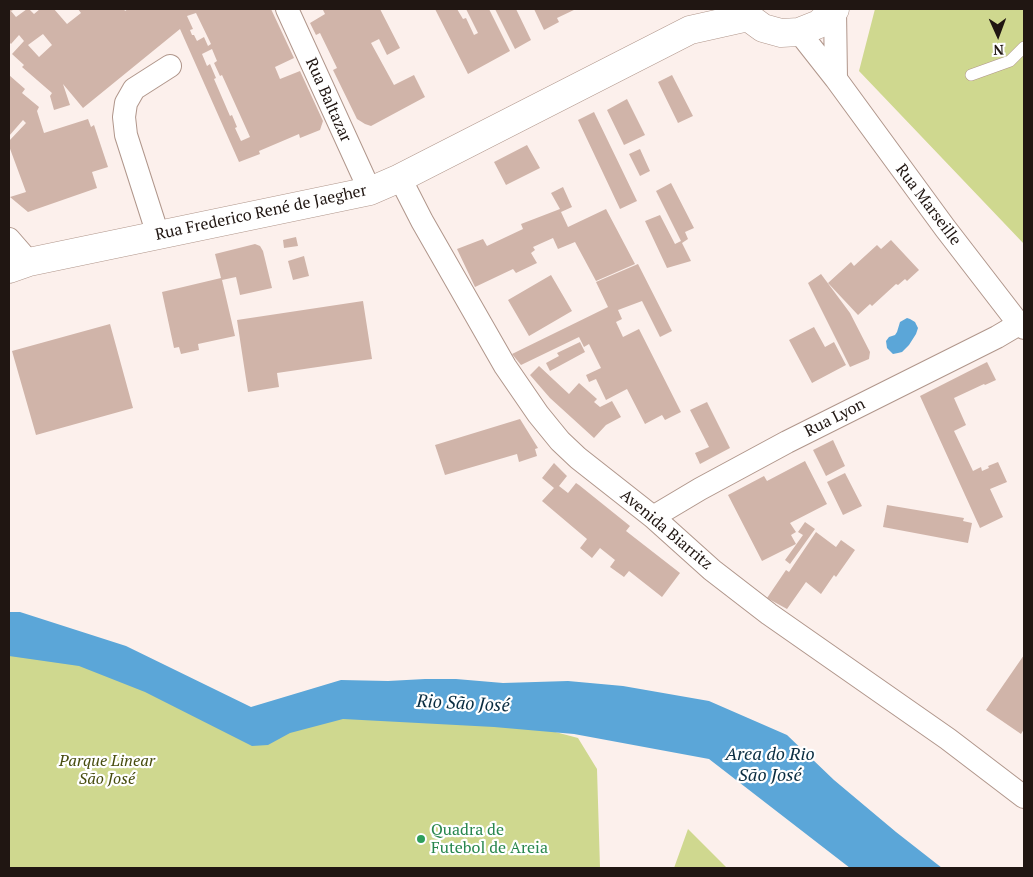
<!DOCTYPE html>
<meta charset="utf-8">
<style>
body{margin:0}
#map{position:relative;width:1033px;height:877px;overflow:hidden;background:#fcf0ec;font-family:"PT Serif",serif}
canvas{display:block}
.frame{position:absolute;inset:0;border:10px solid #201612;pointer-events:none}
.north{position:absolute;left:973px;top:10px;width:50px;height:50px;-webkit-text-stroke:4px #fff;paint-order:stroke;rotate:178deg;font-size:14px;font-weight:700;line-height:20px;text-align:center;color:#201612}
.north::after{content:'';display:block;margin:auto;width:18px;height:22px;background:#201612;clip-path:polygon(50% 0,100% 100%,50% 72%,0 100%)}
</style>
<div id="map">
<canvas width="1033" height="877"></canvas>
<div class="frame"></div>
<div class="north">N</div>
</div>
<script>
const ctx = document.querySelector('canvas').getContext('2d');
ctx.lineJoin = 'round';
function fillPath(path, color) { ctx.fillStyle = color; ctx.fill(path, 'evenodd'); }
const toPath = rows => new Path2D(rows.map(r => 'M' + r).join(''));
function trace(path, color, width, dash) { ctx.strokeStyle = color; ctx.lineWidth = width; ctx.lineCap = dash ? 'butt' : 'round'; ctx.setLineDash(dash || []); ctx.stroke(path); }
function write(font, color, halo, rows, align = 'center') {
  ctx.font = font + ' "PT Serif",serif'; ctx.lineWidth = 4.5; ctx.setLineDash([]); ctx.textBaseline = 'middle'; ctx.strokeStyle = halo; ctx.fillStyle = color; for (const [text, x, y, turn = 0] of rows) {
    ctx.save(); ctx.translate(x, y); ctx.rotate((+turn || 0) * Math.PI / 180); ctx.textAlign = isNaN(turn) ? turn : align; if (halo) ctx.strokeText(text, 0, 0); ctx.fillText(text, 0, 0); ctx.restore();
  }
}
const green = toPath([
 [875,9,1024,9,1024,244,859,71],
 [9,638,84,653,254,736,316,716,529,725,578,738,597,769,600,868,9,868],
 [688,829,727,868,674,868]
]);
const water = toPath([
 [907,318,910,319,915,322,918,328,916,334,909,345,902,352,898,353,893,354,887,348,886,341,889,337,895,335,897,332,900,322],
 [9,612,20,612,126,646,251,707,341,680,388,681,425,679,456,679,503,683,568,681,623,686,709,701,787,735,834,780,896,832,942,868,850,868,709,759,574,734,494,727,343,719,290,733,268,745,252,746,145,692,79,666,9,656]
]);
const building = toPath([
 [9,9,15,9,11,11,16,17,27,9,29,9,34,14,40,9,54,9,67,24,81,13,78,9,124,9,125,11,128,9,184,9,185,10,187,9,271,9,294,58,275,67,280,79,300,71,323,121,320,130,300,138,299,134,259,151,260,154,239,162,180,29,83,108,63,84,70,105,54,110,50,96,52,93,22,67,24,65,12,54,24,41,19,35,11,44,9,42],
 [196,13,211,44,208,46,204,37,197,41,194,35,192,35,190,30,193,29,187,16],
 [43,34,52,45,39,57,28,45],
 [212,49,217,61,214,63,220,76,222,75,250,137,241,141,235,128,237,127,232,115,230,116,214,79,216,78,210,64,207,66,202,54],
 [325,9,380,9,400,48,387,55,379,39,371,43,394,85,414,75,425,97,371,126,365,124,357,119,333,70,337,68,320,33,316,35,310,23,325,14,323,10],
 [435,9,457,9,463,19,466,18,474,35,478,33,466,9,489,9,510,51,468,74],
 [495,9,516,9,531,40,515,49],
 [534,9,576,9,557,18,559,22,544,30],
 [9,75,25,89,22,93,39,107,37,111,44,133,88,119,91,127,94,125,108,167,92,172,97,188,28,212,10,197,26,192,9,146,9,141,26,123,23,120,9,136],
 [672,75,693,116,678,123,658,82],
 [627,99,645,135,624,145,607,110],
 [594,112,637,201,620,209,578,120],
 [527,145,540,168,506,185,494,162],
 [640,149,650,171,640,176,629,154],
 [671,183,694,228,685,232,688,239,682,243,691,261,667,268,645,221,660,215,675,244,681,241,656,191],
 [563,187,572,207,561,212,568,227,606,209,635,264,596,281,575,242,558,249,553,238,533,247,535,250,531,253,537,263,516,273,513,269,475,287,457,249,483,239,487,246,523,229,521,224,560,209,551,193],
 [296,237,298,246,284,248,283,240],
 [891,240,919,270,907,281,905,279,898,285,896,284,872,306,870,304,858,315,828,283,851,262,854,266,877,245,881,249],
 [255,244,260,246,263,251,272,288,240,295,236,277,222,280,235,336,198,344,199,350,181,354,179,347,174,348,162,292,221,278,215,254],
 [304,256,309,276,293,280,288,261],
 [638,264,672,331,660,337,642,301,618,310,622,319,616,322,623,337,639,329,681,412,665,420,662,415,645,424,627,389,606,400,596,379,589,382,586,375,601,368,589,344,584,347,579,337,521,365,512,354,608,307,596,282],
 [821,274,850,313,870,352,869,359,850,367,808,283],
 [551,275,572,311,529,336,508,300],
 [363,301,372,359,277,373,279,387,248,392,237,320],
 [110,324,133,408,36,435,12,351],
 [814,327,825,347,834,342,846,365,812,383,789,340],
 [580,342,585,352,550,371,546,363,559,356,557,353],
 [987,362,996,380,985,385,984,384,954,398,966,425,954,431,973,471,981,467,982,471,989,468,988,466,998,462,1007,482,990,489,1003,517,980,528,920,396],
 [539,366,569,394,579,383,597,399,594,402,600,407,612,401,621,417,606,425,594,438,550,398,530,375],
 [707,402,730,448,700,464,695,453,709,447,690,410],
 [520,419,538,448,535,449,537,456,519,462,517,454,445,475,435,445],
 [833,440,845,466,826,476,813,450],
 [805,461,827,504,790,523,796,532,791,535,796,544,762,561,728,495,764,476,767,481],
 [554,463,567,476,559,486,568,493,576,483,579,485,630,526,626,531,680,573,662,597,629,571,624,577,610,567,615,560,600,548,592,558,580,548,587,539,542,501,554,488,542,478],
 [845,473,862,506,843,515,827,482],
 [887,505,964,518,963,521,972,523,968,543,883,527],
 [805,522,815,529,790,564,785,560,803,535,798,532],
 [816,532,836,547,841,540,855,550,836,577,834,575,821,594,806,582,787,609,767,598,786,570,789,572],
 [1024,655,1024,729,1021,734,986,710]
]);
const service = toPath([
 [971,75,1010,61,1024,47]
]);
const minor = toPath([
 [287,9,370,191],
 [835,10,836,79],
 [799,32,836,79,945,228,1019,324,1024,328],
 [400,178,422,221,505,366,538,414,560,441,578,458,653,517,712,570,769,614,948,739,1024,797],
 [158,235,126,135,124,117,126,103,134,89,170,66],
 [9,239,29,262],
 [653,517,700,489,787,442,997,337,1019,324]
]);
const secondary = toPath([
 [742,9,748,17,763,28,781,33,799,32,819,24,835,9],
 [9,269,29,262,370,191,400,178,690,30,748,17]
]);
const markers = [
 [421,839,5,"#2e9e5b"]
];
const streetNames = [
 ["Rua Baltazar",328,100,66],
 ["Rua Marseille",928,205,53],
 ["Rua Frederico René de Jaegher",261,213,-12],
 ["Rua Lyon",835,418,-27],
 ["Avenida Biarritz",666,530,40]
];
const parkNames = [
 ["Parque Linear",107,761],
 ["São José",107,779]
];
const leisureNames = [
 ["Quadra de",431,830],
 ["Futebol de Areia",431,848]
];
const waterNames = [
 ["Rio São José",463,704,3],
 ["Area do Rio",770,755],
 ["São José",770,776]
];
fillPath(green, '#cfd88f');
fillPath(water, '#5ba6d8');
fillPath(building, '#d0b4a9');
trace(service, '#b0968b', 12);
trace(minor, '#b0968b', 24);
trace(secondary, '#b0968b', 29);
trace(service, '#fff', 11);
trace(minor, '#fff', 22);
trace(secondary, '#fff', 28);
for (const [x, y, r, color] of markers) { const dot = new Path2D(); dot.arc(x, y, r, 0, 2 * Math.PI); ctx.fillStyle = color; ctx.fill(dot); trace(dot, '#fff', 2); }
write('16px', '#201612', '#fff', streetNames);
write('italic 16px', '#474c0e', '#fff', parkNames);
write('16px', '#27864d', '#fff', leisureNames, 'left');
write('italic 18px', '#0a2d41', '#fff', waterNames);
</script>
